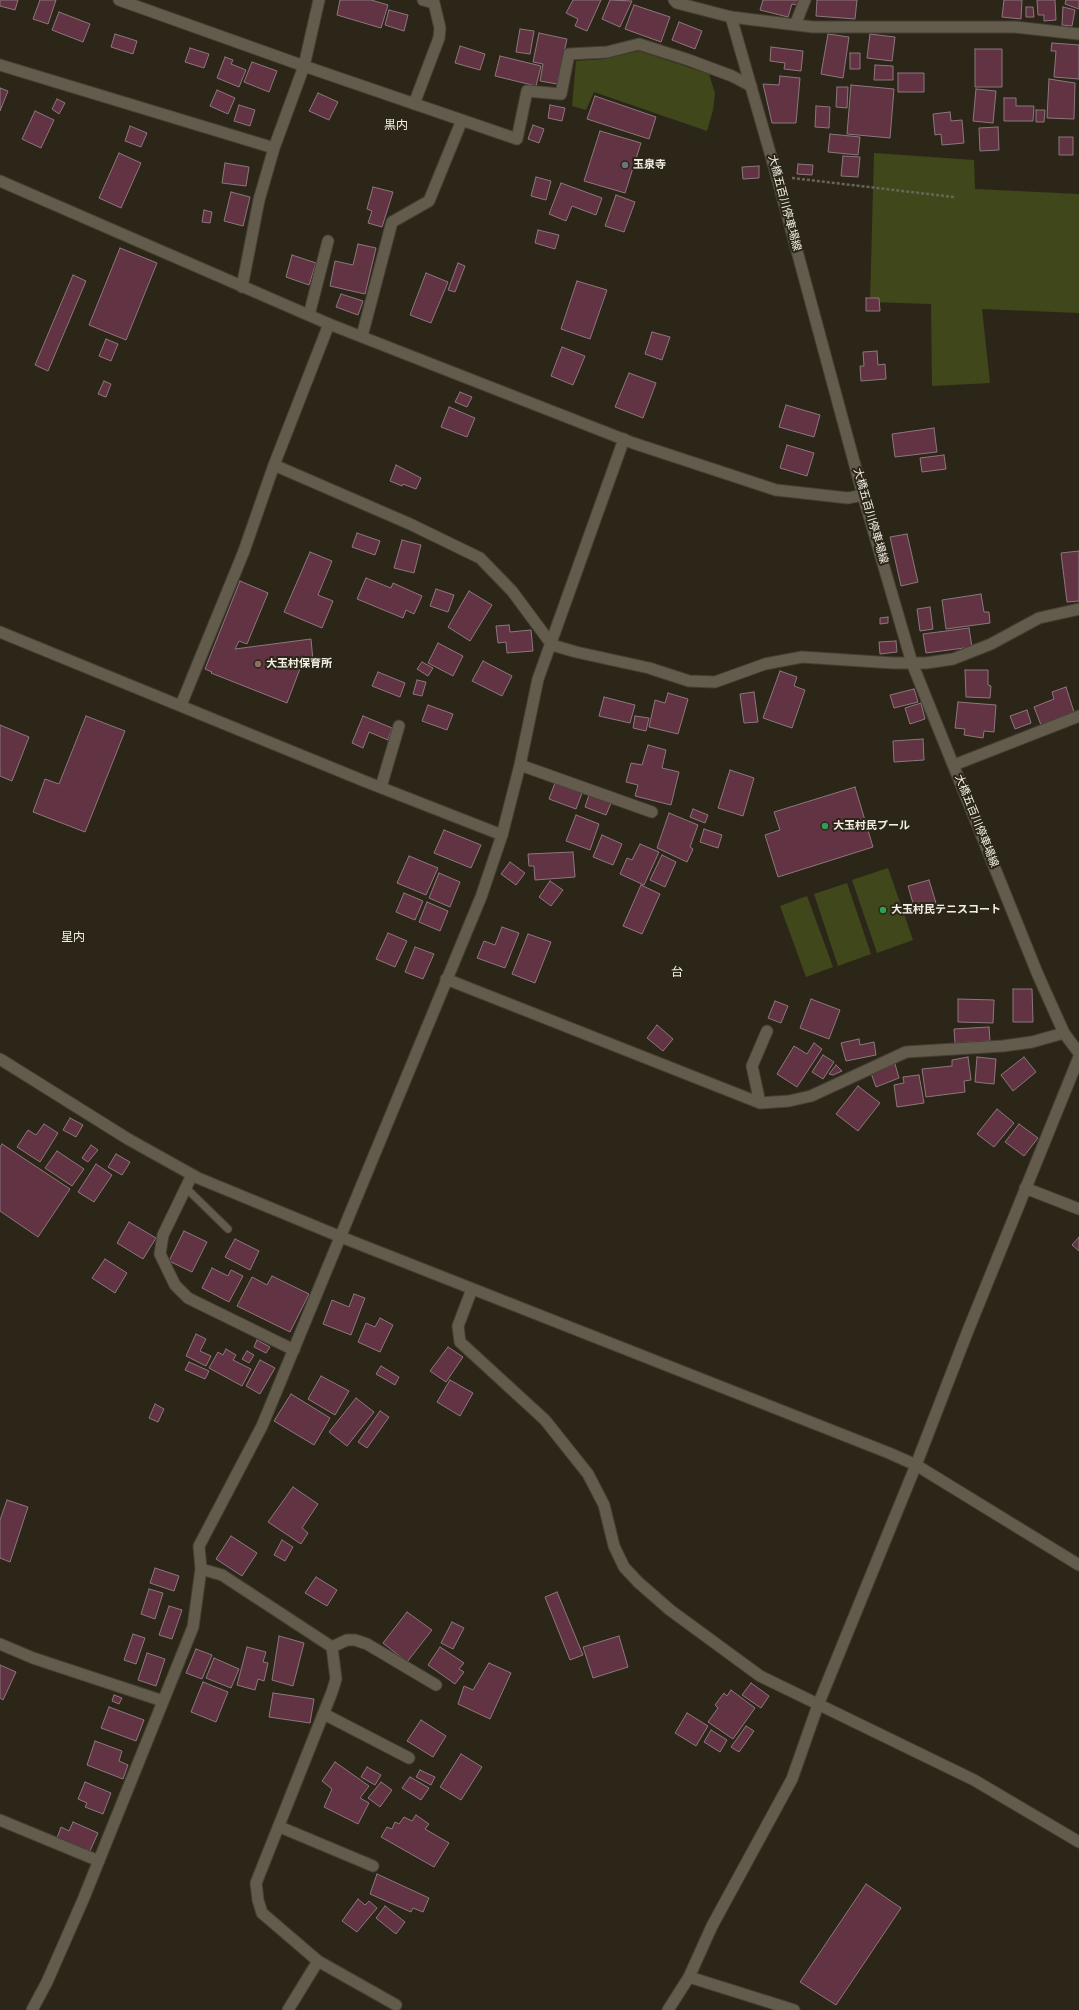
<!DOCTYPE html>
<meta charset="utf-8">
<style>
body{margin:0}
canvas{display:block;background:#2c2618}
</style>
<canvas width="1079" height="2010"></canvas>
<script>
const ctx = document.querySelector('canvas').getContext('2d');
ctx.lineJoin = 'round';
function fillPath(path, color) { ctx.fillStyle = color; ctx.fill(path, 'evenodd'); }
const toPath = rows => new Path2D(rows.map(r => 'M' + r).join(''));
function trace(path, color, width, dash) { ctx.strokeStyle = color; ctx.lineWidth = width; ctx.lineCap = dash ? 'butt' : 'round'; ctx.setLineDash(dash || []); ctx.stroke(path); }
function write(font, color, halo, rows, align = 'center') {
  ctx.font = font + ' Roboto,"Noto Sans JP",sans-serif'; ctx.lineWidth = 4; ctx.setLineDash([]); ctx.textBaseline = 'middle'; ctx.strokeStyle = halo; ctx.fillStyle = color; for (const [text, x, y, turn = 0] of rows) {
    ctx.save(); ctx.translate(x, y); ctx.rotate((+turn || 0) * Math.PI / 180); ctx.textAlign = isNaN(turn) ? turn : align; if (halo) ctx.strokeText(text, 0, 0); ctx.fillText(text, 0, 0); ctx.restore();
  }
}
const green = toPath([
 [639,51,709,74,715,93,713,110,707,131,594,92,586,110,572,106,576,61,604,59],
 [874,153,974,160,975,189,1079,194,1079,313,982,309,990,383,932,386,931,304,870,302],
 [888,868,913,940,877,953,852,880],
 [847,883,871,954,838,966,814,894],
 [807,896,833,967,806,977,780,906]
]);
const building = toPath([
 [0,0,18,0,15,10,0,6,0,0],
 [40,0,56,0,48,24,33,19,40,0],
 [340,0,371,0,388,5,381,28,337,15,340,0],
 [573,0,601,0,587,31,575,26,578,19,566,13,573,0],
 [610,0,632,1,620,27,602,19,610,0],
 [763,0,799,0,798,5,792,4,788,17,760,10,763,0],
 [817,0,857,0,855,19,816,16,817,0],
 [1004,0,1022,0,1021,19,1002,17,1004,0],
 [1037,0,1055,0,1056,20,1044,21,1044,15,1038,15,1037,0],
 [1066,0,1079,0,1079,9,1065,4,1066,0],
 [634,5,670,17,661,42,625,29,634,5],
 [1026,7,1033,7,1034,17,1026,17,1026,7],
 [1063,7,1075,10,1072,26,1062,25,1063,7],
 [389,10,408,15,404,31,385,25,389,10],
 [59,12,90,24,83,42,52,30,59,12],
 [679,22,702,31,695,49,672,40,679,22],
 [520,29,534,31,530,54,516,52,520,29],
 [539,33,567,39,557,84,540,81,543,64,533,62,539,33],
 [115,34,137,41,133,54,111,47,115,34],
 [828,34,849,37,843,78,821,74,828,34],
 [870,34,895,37,892,61,867,58,870,34],
 [1052,43,1079,45,1079,79,1054,77,1056,51,1051,51,1052,43],
 [460,46,485,54,480,70,455,63,460,46],
 [771,47,803,51,801,71,784,69,785,63,770,61,771,47],
 [190,48,209,54,204,68,185,62,190,48],
 [975,49,1002,49,1002,87,975,87,975,49],
 [850,53,860,53,860,69,850,69,850,53],
 [500,56,541,66,536,86,495,76,500,56],
 [225,57,233,60,231,64,246,70,239,87,217,78,225,57],
 [252,62,277,71,269,92,244,82,252,62],
 [875,65,893,66,893,80,874,80,875,65],
 [898,73,924,73,924,92,898,92,898,73],
 [780,76,800,78,796,123,772,123,763,84,779,85,780,76],
 [1049,79,1075,83,1074,119,1047,118,1049,79],
 [851,85,894,89,890,138,847,134,851,85],
 [837,87,848,87,847,108,836,107,837,87],
 [0,88,8,91,0,111,0,88],
 [976,89,996,91,993,123,973,121,976,89],
 [217,90,235,98,228,114,210,106,217,90],
 [318,93,338,102,329,120,309,111,318,93],
 [595,96,656,117,649,139,587,119,595,96],
 [1004,98,1016,98,1016,106,1034,106,1033,121,1004,121,1004,98],
 [57,99,65,103,59,114,52,109,57,99],
 [239,105,255,110,250,126,234,121,239,105],
 [550,105,565,108,562,121,548,118,550,105],
 [816,106,830,107,829,128,815,127,816,106],
 [1036,110,1045,110,1044,122,1036,122,1036,110],
 [35,111,54,120,41,148,22,139,35,111],
 [950,112,951,121,962,120,964,143,942,145,941,134,935,135,933,114,950,112],
 [533,125,544,129,539,143,528,139,533,125],
 [130,126,147,133,141,147,125,141,130,126],
 [998,127,999,150,980,151,979,128,998,127],
 [600,131,641,143,625,193,584,181,600,131],
 [830,134,860,137,858,155,828,152,830,134],
 [1059,137,1073,137,1073,155,1059,155,1059,137],
 [119,153,141,163,121,208,99,198,119,153],
 [843,156,860,157,858,177,841,176,843,156],
 [225,163,249,167,246,186,222,183,225,163],
 [798,164,813,165,812,175,797,174,798,164],
 [759,166,759,178,743,179,742,167,759,166],
 [536,177,551,181,546,200,531,196,536,177],
 [561,183,602,198,596,215,572,206,566,221,549,214,561,183],
 [373,187,393,192,382,227,368,223,372,211,367,209,373,187],
 [231,192,250,197,243,226,224,221,231,192],
 [616,195,635,202,624,232,605,226,616,195],
 [204,210,212,212,210,223,202,222,204,210],
 [538,230,559,235,555,249,535,243,538,230],
 [358,244,376,248,365,294,330,286,335,261,353,265,358,244],
 [120,248,157,263,126,340,89,325,120,248],
 [292,255,316,263,309,285,286,277,292,255],
 [458,263,465,266,455,292,448,290,458,263],
 [426,273,448,282,431,323,410,315,426,273],
 [73,275,86,281,48,371,35,365,73,275],
 [577,281,607,290,590,339,561,329,577,281],
 [341,294,363,301,358,315,336,307,341,294],
 [866,298,879,298,880,311,866,311,866,298],
 [652,332,670,337,662,360,645,354,652,332],
 [106,339,118,344,111,361,99,356,106,339],
 [562,347,585,356,573,385,551,376,562,347],
 [877,351,878,365,885,364,886,379,861,381,860,366,864,366,863,352,877,351],
 [629,373,656,383,643,418,615,407,629,373],
 [104,381,111,384,106,397,98,394,104,381],
 [460,392,472,397,467,407,455,402,460,392],
 [786,405,820,415,814,437,779,427,786,405],
 [449,407,475,418,467,437,441,427,449,407],
 [934,428,937,452,895,457,892,434,934,428],
 [787,445,814,453,807,476,780,468,787,445],
 [944,455,946,469,922,472,920,458,944,455],
 [396,465,421,478,416,489,403,484,402,486,390,481,396,465],
 [357,533,380,541,375,555,352,547,357,533],
 [907,534,918,582,901,586,890,537,907,534],
 [402,540,421,545,414,573,394,568,402,540],
 [1079,551,1079,601,1067,602,1061,553,1079,551],
 [310,552,332,561,318,595,333,601,322,628,284,612,310,552],
 [366,578,391,588,393,583,422,596,414,614,406,610,403,618,357,599,366,578],
 [240,581,268,593,247,644,239,641,235,649,311,639,313,661,309,668,301,666,287,703,211,673,212,672,205,669,240,581],
 [436,589,454,595,448,612,430,606,436,589],
 [469,591,492,605,470,641,448,627,469,591],
 [981,594,984,612,989,612,990,623,946,629,942,600,981,594],
 [930,607,933,629,920,631,917,609,930,607],
 [888,617,888,623,880,624,880,618,888,617],
 [509,625,510,632,531,630,533,651,507,653,506,642,498,643,496,626,509,625],
 [969,628,972,647,926,653,923,634,969,628],
 [896,641,897,652,880,654,879,642,896,641],
 [438,643,463,656,453,676,428,663,438,643],
 [483,661,512,676,502,696,472,681,483,661],
 [422,662,433,668,428,676,417,669,422,662],
 [965,670,988,670,988,685,991,686,990,698,966,697,965,670],
 [780,671,797,677,794,686,805,690,792,728,763,718,780,671],
 [378,672,405,683,400,697,372,686,378,672],
 [417,680,426,682,422,696,413,694,417,680],
 [1066,687,1074,712,1041,725,1034,707,1054,699,1052,692,1066,687],
 [914,689,918,702,894,708,890,695,914,689],
 [754,692,758,722,744,723,740,694,754,692],
 [668,693,688,699,678,734,649,727,655,700,665,703,668,693],
 [604,697,635,705,630,723,599,716,604,697],
 [958,702,996,705,994,732,984,731,983,738,964,735,965,729,955,728,958,702],
 [921,703,925,719,910,724,905,708,921,703],
 [428,705,453,714,447,730,422,721,428,705],
 [1027,710,1031,723,1015,729,1010,716,1027,710],
 [86,716,125,731,85,832,33,812,45,779,59,784,86,716],
 [363,716,392,728,388,740,369,732,363,748,352,743,363,716],
 [635,716,649,718,646,731,633,728,635,716],
 [0,725,29,737,12,781,0,776,0,725],
 [923,739,924,760,894,762,893,741,923,739],
 [648,745,666,750,662,768,679,772,671,805,635,796,638,785,626,782,631,763,642,765,648,745],
 [730,770,754,778,743,816,718,808,730,770],
 [555,783,582,793,576,809,549,799,555,783],
 [855,787,873,847,778,877,765,835,780,830,774,812,855,787],
 [589,795,611,803,606,815,585,807,589,795],
 [693,809,708,815,705,823,690,817,693,809],
 [669,813,698,825,690,847,693,849,687,862,657,848,669,813],
 [576,815,599,824,590,850,566,841,576,815],
 [704,829,722,835,718,848,700,842,704,829],
 [444,830,481,845,471,868,434,853,444,830],
 [602,835,622,844,613,865,593,857,602,835],
 [640,844,659,852,644,885,620,874,627,858,632,860,640,844],
 [573,852,575,877,535,880,534,866,529,866,528,854,573,852],
 [662,855,676,862,665,887,650,880,662,855],
 [409,856,438,868,426,895,397,883,409,856],
 [510,862,525,873,516,885,501,874,510,862],
 [439,873,460,882,450,907,429,898,439,873],
 [929,880,936,903,915,910,908,886,929,880],
 [550,881,563,890,551,906,539,897,550,881],
 [641,885,660,894,642,934,623,926,641,885],
 [404,893,423,901,415,920,396,912,404,893],
 [427,902,448,911,440,931,419,922,427,902],
 [502,927,519,933,505,968,477,958,484,941,495,945,502,927],
 [388,933,407,941,395,967,376,959,388,933],
 [528,934,551,942,535,983,512,974,528,934],
 [415,947,434,954,423,979,405,972,415,947],
 [1013,989,1032,989,1033,1022,1013,1022,1013,989],
 [811,999,840,1010,829,1039,800,1028,811,999],
 [958,999,994,1000,993,1023,958,1022,958,999],
 [775,1001,788,1006,781,1023,768,1018,775,1001],
 [657,1025,673,1039,663,1051,647,1038,657,1025],
 [989,1027,990,1041,955,1043,954,1029,989,1027],
 [859,1039,860,1045,874,1042,876,1055,846,1061,841,1043,859,1039],
 [814,1043,822,1049,797,1087,777,1074,794,1046,807,1054,814,1043],
 [823,1055,834,1062,823,1079,812,1072,823,1055],
 [968,1057,971,1080,964,1081,965,1092,926,1097,922,1069,952,1066,952,1060,968,1057],
 [977,1057,996,1059,994,1084,975,1082,977,1057],
 [1024,1057,1036,1072,1013,1091,1001,1075,1024,1057],
 [895,1064,899,1078,876,1087,871,1073,895,1064],
 [836,1065,842,1071,833,1075,829,1074,836,1065],
 [919,1075,924,1103,897,1107,894,1085,904,1083,903,1077,919,1075],
 [858,1086,880,1103,858,1131,836,1114,858,1086],
 [997,1109,1014,1123,994,1147,977,1134,997,1109],
 [70,1118,83,1125,76,1137,63,1130,70,1118],
 [44,1124,58,1133,40,1162,17,1147,28,1130,36,1135,44,1124],
 [1019,1124,1038,1138,1024,1156,1005,1142,1019,1124],
 [2,1144,70,1189,38,1237,0,1211,0,1147,2,1144],
 [91,1145,98,1150,88,1162,82,1158,91,1145],
 [57,1151,84,1169,72,1186,45,1168,57,1151],
 [116,1154,130,1162,122,1175,108,1167,116,1154],
 [96,1164,112,1175,94,1202,78,1192,96,1164],
 [129,1222,156,1238,143,1259,117,1243,129,1222],
 [184,1231,207,1242,192,1272,169,1261,184,1231],
 [1079,1237,1079,1251,1072,1245,1079,1237],
 [235,1239,259,1251,250,1270,225,1257,235,1239],
 [105,1259,127,1273,115,1293,92,1278,105,1259],
 [212,1268,228,1276,231,1270,243,1276,229,1302,202,1288,212,1268],
 [272,1276,309,1294,290,1332,237,1306,252,1277,267,1285,272,1276],
 [354,1294,365,1298,351,1335,323,1324,332,1300,349,1307,354,1294],
 [380,1318,393,1325,380,1352,358,1342,366,1323,375,1327,380,1318],
 [196,1334,206,1339,200,1351,211,1356,206,1366,186,1356,196,1334],
 [257,1340,270,1347,266,1353,254,1347,257,1340],
 [448,1347,463,1357,446,1382,430,1371,448,1347],
 [226,1349,236,1355,233,1360,251,1369,242,1386,209,1368,218,1352,223,1355,226,1349],
 [247,1351,254,1355,249,1363,242,1359,247,1351],
 [260,1360,275,1368,260,1394,246,1386,260,1360],
 [189,1362,209,1371,205,1379,185,1370,189,1362],
 [381,1366,399,1377,395,1385,376,1374,381,1366],
 [321,1376,349,1391,335,1415,308,1399,321,1376],
 [450,1380,473,1393,460,1416,437,1402,450,1380],
 [291,1394,330,1418,314,1445,274,1421,291,1394],
 [356,1398,374,1412,347,1446,329,1432,356,1398],
 [155,1404,164,1409,158,1422,149,1418,155,1404],
 [380,1411,389,1417,367,1448,358,1442,380,1411],
 [293,1487,318,1504,302,1528,308,1533,301,1544,268,1522,293,1487],
 [7,1500,28,1507,10,1562,0,1558,0,1520,7,1500],
 [231,1536,257,1553,242,1576,216,1559,231,1536],
 [282,1540,293,1547,285,1561,274,1555,282,1540],
 [155,1568,179,1576,174,1591,150,1583,155,1568],
 [316,1577,337,1590,327,1606,305,1593,316,1577],
 [149,1589,163,1593,155,1619,141,1614,149,1589],
 [557,1592,583,1655,570,1660,545,1597,557,1592],
 [169,1606,182,1610,172,1639,159,1635,169,1606],
 [407,1612,432,1630,407,1662,383,1643,407,1612],
 [452,1622,464,1628,453,1649,441,1643,452,1622],
 [133,1634,145,1638,136,1664,124,1660,133,1634],
 [279,1636,304,1643,293,1686,272,1680,279,1636],
 [619,1636,628,1667,593,1678,583,1647,619,1636],
 [247,1647,266,1652,263,1662,268,1663,264,1681,258,1679,255,1690,237,1685,247,1647],
 [440,1647,464,1663,459,1669,464,1672,455,1684,428,1665,440,1647],
 [196,1649,212,1655,202,1679,186,1673,196,1649],
 [147,1653,165,1659,156,1686,138,1680,147,1653],
 [214,1658,239,1669,231,1688,206,1678,214,1658],
 [489,1663,511,1673,490,1719,458,1704,464,1686,473,1690,489,1663],
 [0,1665,16,1672,3,1700,0,1698,0,1665],
 [203,1682,228,1692,216,1722,191,1712,203,1682],
 [751,1683,769,1696,761,1708,742,1695,751,1683],
 [731,1690,755,1708,733,1739,708,1722,718,1708,715,1705,724,1693,727,1696,731,1690],
 [273,1693,314,1699,310,1723,269,1717,273,1693],
 [114,1695,122,1698,119,1704,112,1701,114,1695],
 [109,1707,144,1720,136,1741,101,1728,109,1707],
 [687,1713,708,1726,696,1746,675,1733,687,1713],
 [421,1720,446,1736,433,1757,407,1741,421,1720],
 [746,1726,754,1731,739,1752,731,1747,746,1726],
 [711,1730,727,1740,720,1752,704,1742,711,1730],
 [95,1741,122,1751,119,1761,128,1765,123,1779,87,1765,95,1741],
 [461,1754,482,1767,461,1800,440,1787,461,1754],
 [335,1762,369,1786,360,1798,369,1803,358,1824,324,1807,332,1789,322,1781,335,1762],
 [367,1767,381,1775,375,1785,361,1777,367,1767],
 [420,1770,435,1777,431,1785,416,1777,420,1770],
 [410,1777,429,1788,421,1800,402,1788,410,1777],
 [85,1782,111,1793,103,1814,85,1807,87,1803,78,1799,85,1782],
 [381,1782,392,1790,380,1807,368,1798,381,1782],
 [416,1815,429,1824,425,1829,449,1843,434,1867,381,1837,387,1827,392,1829,395,1822,399,1824,404,1817,412,1821,416,1815],
 [73,1822,98,1833,90,1851,57,1838,61,1827,69,1831,73,1822],
 [377,1874,429,1898,423,1912,413,1908,411,1912,370,1894,377,1874],
 [866,1884,901,1908,836,2005,800,1982,866,1884],
 [358,1899,365,1905,369,1901,377,1908,357,1932,342,1921,358,1899],
 [385,1906,405,1922,396,1934,376,1918,385,1906]
]);
const path = toPath([
 [792,178,954,197]
]);
const service = toPath([
 [186,1188,228,1229]
]);
const minor = toPath([
 [119,0,304,66,517,139,527,91,561,94,569,54,607,52,639,44,689,60,732,76,751,86],
 [731,17,813,27,1015,27,1079,34],
 [795,25,805,0],
 [0,65,274,148],
 [414,104,439,38,440,28,434,3,423,0],
 [242,287,259,200,274,148,304,66,319,0],
 [309,315,328,241],
 [362,336,392,222,429,201,462,120],
 [274,465,410,524,480,558,512,591,552,645,576,652,649,668,689,681,715,682,765,664,802,657,893,663,926,663,953,659,991,644,1039,618,1079,609],
 [244,551,274,465,329,324],
 [520,765,652,812],
 [954,765,1079,716],
 [381,787,399,726],
 [446,979,760,1103,789,1101,811,1096,906,1052,1003,1046,1032,1042,1064,1033],
 [0,1059,128,1139,198,1178,341,1237,889,1453,916,1465,1079,1565],
 [760,1103,752,1066,767,1031],
 [192,1175,163,1235,160,1254,175,1285,188,1298,294,1350],
 [1025,1188,1079,1209],
 [472,1289,458,1326,460,1342,545,1420,588,1474,604,1505,614,1546,624,1567,638,1582,670,1610,760,1676,974,1780,1079,1842],
 [201,1569,222,1575,332,1647,336,1679,332,1692,256,1883,258,1900,262,1913,318,1961,288,2010],
 [0,1644,33,1658,163,1701],
 [332,1647,347,1640,355,1640,367,1644,436,1685],
 [324,1714,409,1758],
 [0,1820,99,1861],
 [280,1827,373,1866],
 [318,1961,396,2005],
 [689,1977,794,2010],
 [32,2010,47,1982,83,1900,193,1627,201,1569,199,1546,262,1426,481,897,502,835,520,765,538,679,624,439],
 [668,2010,689,1977,712,1926,792,1779,818,1705,916,1465,967,1333,1079,1057]
]);
const tertiary = toPath([
 [0,181,329,324,633,443,776,490,848,498,863,495],
 [0,632,364,781,502,835],
 [181,705,244,551]
]);
const secondary = toPath([
 [674,0,677,3,731,17,777,177,863,495,912,663,1038,975,1064,1033,1079,1053]
]);
const markers = [
 [625,165,4,"#6b7280"],
 [258,664,4,"#8d6e63"],
 [825,826,4,"#2e9e5b"],
 [883,910,4,"#2e9e5b"]
];
const poiNames = [
 ["玉泉寺",633,165],
 ["大玉村保育所",266,664],
 ["大玉村民プール",833,826],
 ["大玉村民テニスコート",891,910]
];
const streetNames = [
 ["大橋五百川停車場線",784,203,75],
 ["大橋五百川停車場線",870,516,74],
 ["大橋五百川停車場線",976,821,68]
];
const neighbourhoodNames = [
 ["黒内",396,126],
 ["星内",73,938],
 ["台",677,973]
];
fillPath(green, '#40471a');
fillPath(building, '#613343');
trace(building, '#8b777d', 1);
trace(service, '#454035', 9);
trace(minor, '#454035', 13);
trace(tertiary, '#454035', 13);
trace(secondary, '#454035', 13);
trace(path, '#6a6458', 2.5, [3, 2]);
trace(service, '#635c4d', 7);
trace(minor, '#635c4d', 11);
trace(tertiary, '#635c4d', 11);
trace(secondary, '#635c4d', 11);
for (const [x, y, r, color] of markers) { const dot = new Path2D(); dot.arc(x, y, r, 0, 2 * Math.PI); ctx.fillStyle = color; ctx.fill(dot); trace(dot, '#2c2618', 1.5); }
write('bold 11px', '#f3efe6', '#2c2618', poiNames, 'left');
write('11px', '#f3efe6', '#2c2618', streetNames);
write('12px', '#f3efe6', '#2c2618', neighbourhoodNames);
</script>
